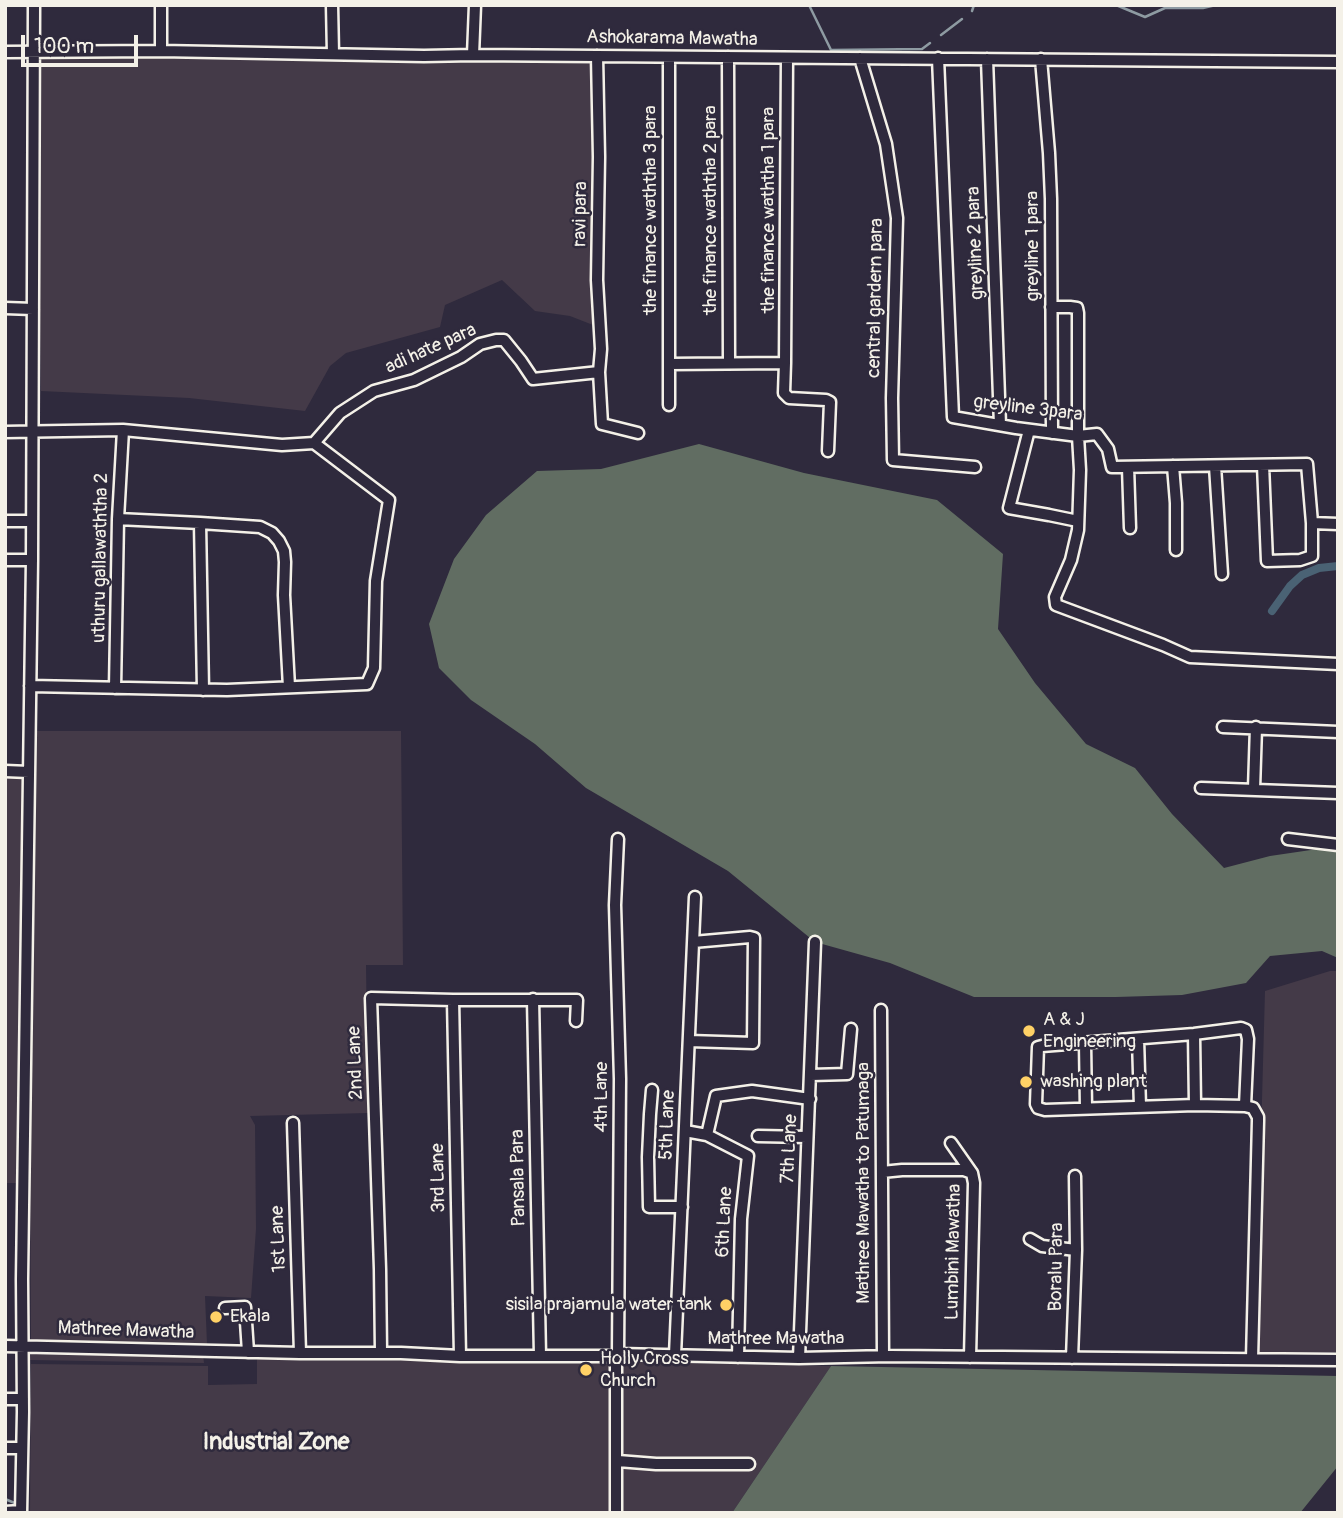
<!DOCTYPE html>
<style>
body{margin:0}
#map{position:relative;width:1343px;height:1518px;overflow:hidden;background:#2f2a3d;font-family:Pangolin,sans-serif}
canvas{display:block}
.frame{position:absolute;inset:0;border:7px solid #f4f1e8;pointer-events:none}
.scale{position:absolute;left:21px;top:35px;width:117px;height:32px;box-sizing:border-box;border:4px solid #f4f1e8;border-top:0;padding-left:9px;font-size:21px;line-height:24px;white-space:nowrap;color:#f4f1e8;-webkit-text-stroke:5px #2f2a3d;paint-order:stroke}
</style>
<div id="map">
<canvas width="1343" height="1518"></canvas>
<div class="frame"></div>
<div class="scale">100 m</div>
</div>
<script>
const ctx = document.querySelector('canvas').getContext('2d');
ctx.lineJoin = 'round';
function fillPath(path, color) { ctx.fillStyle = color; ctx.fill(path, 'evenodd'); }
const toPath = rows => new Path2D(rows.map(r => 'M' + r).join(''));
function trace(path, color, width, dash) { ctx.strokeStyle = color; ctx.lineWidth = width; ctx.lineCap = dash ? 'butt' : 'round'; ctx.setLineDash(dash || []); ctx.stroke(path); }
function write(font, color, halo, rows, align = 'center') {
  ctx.font = font + ' Pangolin,sans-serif'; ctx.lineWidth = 5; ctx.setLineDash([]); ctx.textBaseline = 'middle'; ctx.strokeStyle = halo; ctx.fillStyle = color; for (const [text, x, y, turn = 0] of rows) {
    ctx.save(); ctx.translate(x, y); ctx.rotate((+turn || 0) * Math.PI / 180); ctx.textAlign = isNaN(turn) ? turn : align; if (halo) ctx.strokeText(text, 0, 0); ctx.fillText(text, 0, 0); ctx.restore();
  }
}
const built = toPath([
 [37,55,341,60,597,60,593,325,570,316,535,311,502,280,445,305,440,327,346,353,330,366,305,411,189,398,41,391],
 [34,731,401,731,403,965,366,965,368,1113,250,1116,255,1125,256,1229,251,1298,205,1296,207,1344,31,1343,29,968],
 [5,775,22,775,22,1183,5,1183],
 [1330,971,1338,971,1338,1352,1255,1352,1265,991],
 [31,1350,203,1355,204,1363,30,1360],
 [257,1354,831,1366,732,1513,30,1513,31,1364,208,1366,208,1385,257,1384]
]);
const green = toPath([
 [699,444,804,473,937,500,1003,554,998,629,1035,683,1086,744,1135,768,1172,814,1224,868,1270,856,1338,846,1338,958,1322,951,1270,956,1246,983,1182,995,1116,997,974,997,890,963,815,942,728,871,586,788,535,744,471,700,439,668,429,624,454,559,486,515,537,471,601,469],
 [831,1366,1338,1376,1338,1466,1300,1513,732,1513]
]);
const stream = toPath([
 [809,5,831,50,922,49,930,43],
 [1100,5,1116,5,1145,17,1165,8,1203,8,1216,5],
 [972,11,974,5],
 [941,35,962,19],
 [5,1499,17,1504]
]);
const canal = toPath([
 [1272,611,1290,586,1302,575,1319,568,1338,566]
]);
const minor = toPath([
 [161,5,161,51],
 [332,5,333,54],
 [5,52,161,51,424,56,473,55,1338,62],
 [473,55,475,5],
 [597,56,599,157,597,280,601,349,599,372],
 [669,57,669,364],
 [728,57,729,363],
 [860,58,886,144,897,218,892,398,893,460,975,467],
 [938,58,953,417,1016,428,1078,436,1097,434,1108,449,1112,467,1307,464,1312,523,1338,524],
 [987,59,1000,425],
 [1041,59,1049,153,1051,199,1052,433],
 [1051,307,1070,307,1077,308,1078,313,1078,436,1080,470,1078,530,1071,560,1055,597,1056,605,1163,645,1190,657,1338,664],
 [5,308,33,309],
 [785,363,787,58],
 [669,405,669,364,785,363,784,393,789,398,826,400,830,402,828,451],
 [1029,430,1009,508,1049,515,1078,521],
 [5,432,123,430],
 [314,443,340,413,374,391,414,380,461,357,480,344,496,340,504,340,521,361,533,379,599,372,602,424,638,433],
 [1263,465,1267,561,1300,560,1312,556,1312,523],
 [1173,466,1176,503,1176,550],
 [1215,466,1222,574],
 [1128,467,1130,528],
 [118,519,200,523,203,690],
 [5,521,32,521],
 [200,523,260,527,272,533,279,541,284,551,285,562,284,595,289,687],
 [5,560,32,560],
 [30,686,227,690,367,684,374,668,376,581,389,500,314,443],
 [115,688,118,519,123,430,282,445,314,443],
 [1223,727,1338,732],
 [5,771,29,772],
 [1201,788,1338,793],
 [1254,789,1256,727],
 [618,839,615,905,620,1079,618,1354],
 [1288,839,1338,845],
 [533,999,540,1356],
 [453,1000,460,1356],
 [881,1010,883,1356],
 [1194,1034,1195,1105],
 [1138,1039,1140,1107],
 [689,1041,753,1043,754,938,750,937,693,942],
 [1085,1043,1086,1108],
 [811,1075,847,1074,851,1029],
 [652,1090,650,1114,648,1157,649,1207,682,1207],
 [1245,1106,1248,1039,1246,1030,1241,1028,1194,1034,1042,1046,1038,1047,1036,1104,1038,1108,1045,1110,1195,1105,1245,1106,1253,1108,1258,1117,1258,1121,1252,1359],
 [293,1123,300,1353],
 [685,1131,707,1135,748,1156,741,1219,738,1357],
 [707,1135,716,1096,752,1091,810,1099],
 [758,1136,807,1137],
 [951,1143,972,1173],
 [882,1172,902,1170,964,1170,972,1173,974,1183,970,1357],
 [1030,1239,1042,1246,1076,1250],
 [225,1308,245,1307,248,1352],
 [5,1346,300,1353,401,1353,460,1356,616,1356,618,1354,799,1358,890,1356,1338,1360],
 [381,1352,380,1269,371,998,453,1000,577,1000,576,1021],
 [675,1355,695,897],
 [616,1356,616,1513],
 [799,1358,815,942],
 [1072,1358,1076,1250,1075,1176],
 [5,1399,23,1399],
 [5,1448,22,1448],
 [618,1461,656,1464,749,1464],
 [5,1512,21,1511],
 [21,1513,23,1412,22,1279,32,560,34,5]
]);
const markers = [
 [1029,1031,7,"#ffd166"],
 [1026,1082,7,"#ffd166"],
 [726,1305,7,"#ffd166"],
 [216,1317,7,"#ffd166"],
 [586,1370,7,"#ffd166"]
];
const streetNames = [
 ["Ashokarama Mawatha",672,39,1],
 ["the finance waththa 3 para",651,210,-90],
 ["the finance waththa 2 para",711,210,-90],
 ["the finance waththa 1 para",769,210,-90],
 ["ravi para",581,214,-89],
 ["greyline 2 para",976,243,-92],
 ["greyline 1 para",1033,246,-90],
 ["central gardern para",876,298,-89],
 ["adi hate para",431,349,-24],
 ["greyline 3para",1028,409,7],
 ["uthuru gallawaththa 2",101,558,-89],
 ["2nd Lane",356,1063,-92],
 ["4th Lane",602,1097,-90],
 ["5th Lane",668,1125,-88],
 ["7th Lane",790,1149,-87],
 ["3rd Lane",439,1178,-91],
 ["Pansala Para",519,1178,-91],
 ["Mathree Mawatha to Patumaga",864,1183,-90],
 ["6th Lane",725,1222,-87],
 ["1st Lane",279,1239,-92],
 ["Lumbini Mawatha",954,1252,-89],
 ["Boralu Para",1057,1267,-89],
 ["Mathree Mawatha",126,1331,2],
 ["Mathree Mawatha",776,1339]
];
const poiNames = [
 ["A & J",1043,1020],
 ["Engineering",1043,1042],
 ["washing plant",1040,1082],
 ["sisila prajamula water tank",712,1305,"right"],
 ["Ekala",230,1317],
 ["Holly Cross",600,1359],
 ["Church",600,1381]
];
const quarterNames = [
 ["Industrial Zone",276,1443]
];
fillPath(built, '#443a48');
fillPath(green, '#616d62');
trace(stream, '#8e9ba2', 2.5);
trace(canal, '#4a6274', 8);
trace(minor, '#f4f1e8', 15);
trace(minor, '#2f2a3d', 10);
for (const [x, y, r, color] of markers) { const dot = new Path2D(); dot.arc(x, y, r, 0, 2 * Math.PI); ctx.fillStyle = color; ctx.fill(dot); trace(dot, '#2f2a3d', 2.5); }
write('19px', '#f4f1e8', '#2f2a3d', streetNames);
write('19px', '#f4f1e8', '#2f2a3d', poiNames, 'left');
write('bold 23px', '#f4f1e8', '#2f2a3d', quarterNames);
</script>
